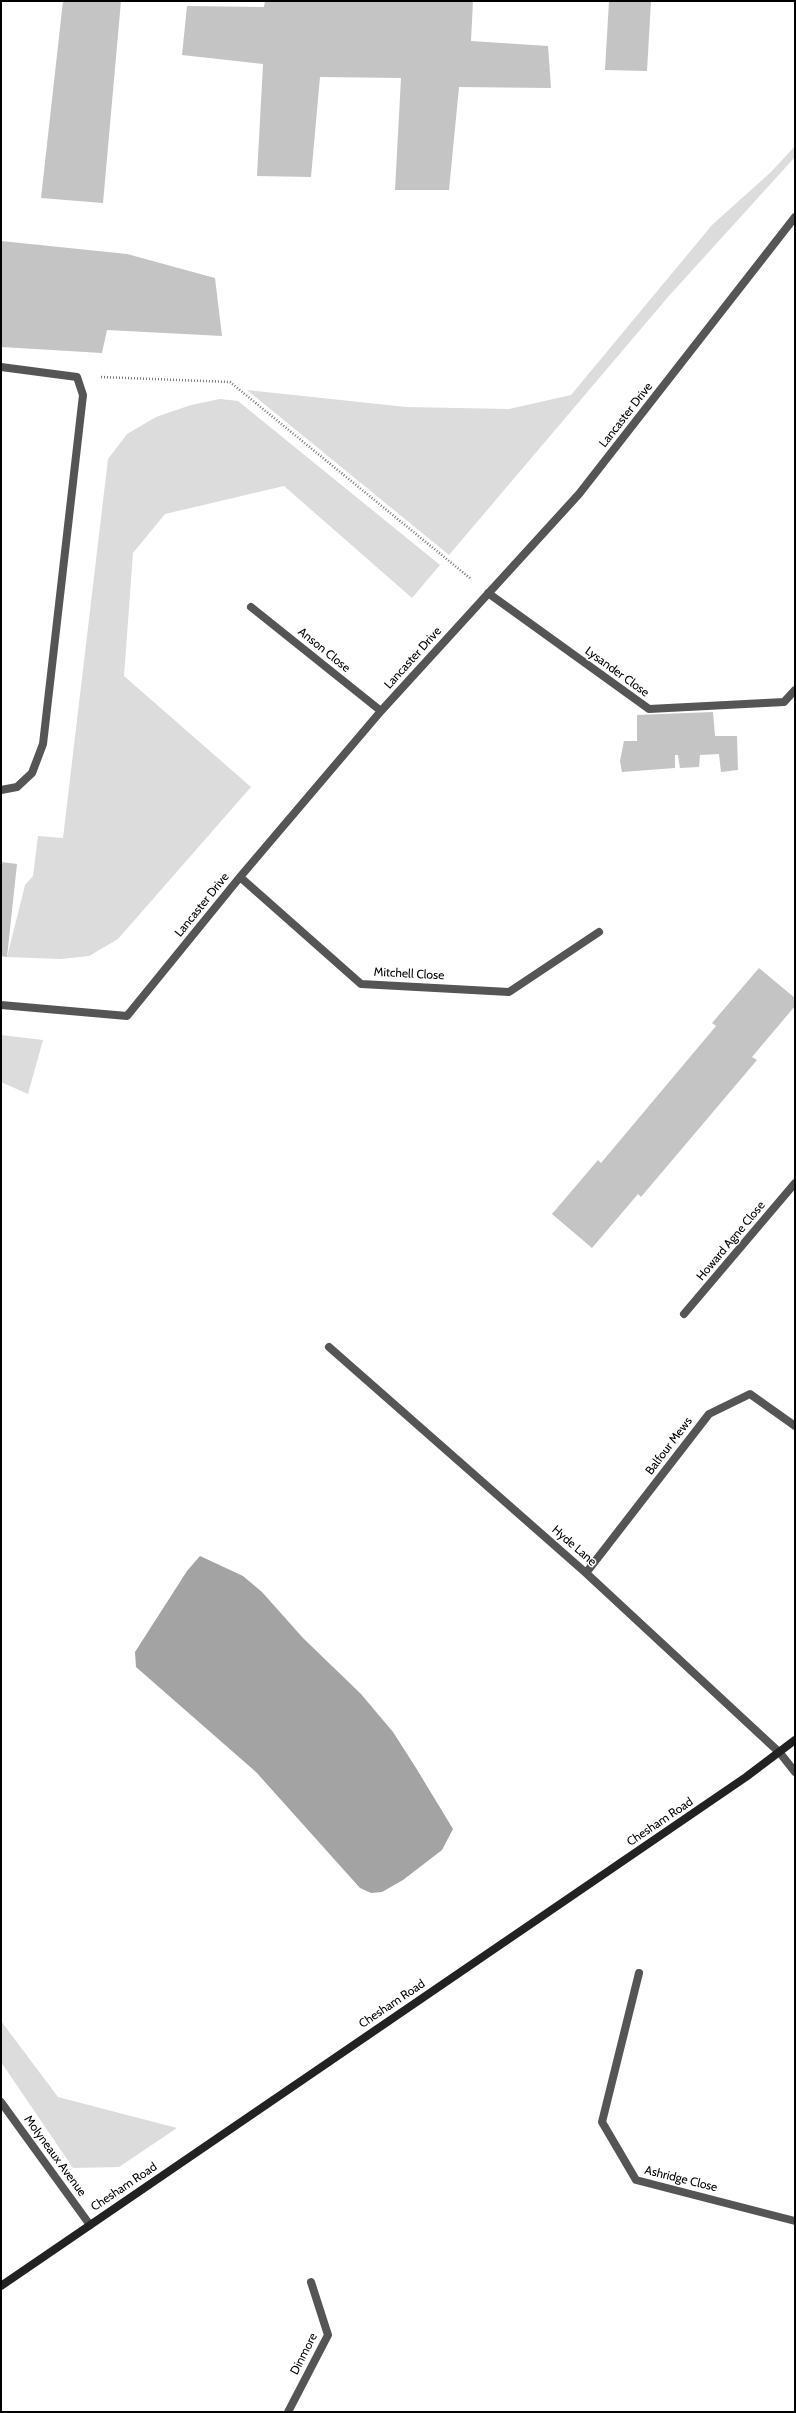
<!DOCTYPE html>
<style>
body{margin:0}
#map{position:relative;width:796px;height:2413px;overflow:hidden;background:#fff;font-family:Cabin,sans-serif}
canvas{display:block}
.frame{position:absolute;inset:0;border:2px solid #000;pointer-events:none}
</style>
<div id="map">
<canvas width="796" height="2413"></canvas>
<div class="frame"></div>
</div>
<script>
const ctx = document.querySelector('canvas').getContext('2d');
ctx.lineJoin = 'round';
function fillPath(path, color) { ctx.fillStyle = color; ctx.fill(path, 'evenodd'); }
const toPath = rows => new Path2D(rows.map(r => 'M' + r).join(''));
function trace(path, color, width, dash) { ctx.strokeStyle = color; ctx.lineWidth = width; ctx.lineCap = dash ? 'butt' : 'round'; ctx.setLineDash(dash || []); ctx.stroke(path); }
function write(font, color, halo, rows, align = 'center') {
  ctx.font = font + ' Cabin,sans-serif'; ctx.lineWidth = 3; ctx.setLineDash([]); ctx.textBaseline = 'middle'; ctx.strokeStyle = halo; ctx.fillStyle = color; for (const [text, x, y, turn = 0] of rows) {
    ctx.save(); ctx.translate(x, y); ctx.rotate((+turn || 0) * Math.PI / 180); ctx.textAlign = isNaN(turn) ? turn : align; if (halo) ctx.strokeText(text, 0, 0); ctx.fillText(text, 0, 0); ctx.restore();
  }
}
const green = toPath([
 [795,146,795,157,668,297,449,555,247,390,406,407,509,409,571,395,712,225,771,172],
 [220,399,238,401,440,565,412,598,284,486,165,514,133,553,124,676,251,787,118,939,89,956,61,959,7,957,25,885,33,876,38,836,63,838,108,459,127,434,156,417,191,405],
 [1,1035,43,1040,28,1094,1,1082],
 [1,2021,58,2097,177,2128,119,2167,73,2168,1,2062]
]);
const water = toPath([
 [200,1556,243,1576,262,1592,303,1638,361,1694,393,1732,416,1768,453,1829,442,1850,403,1880,382,1892,371,1893,360,1888,256,1772,136,1667,135,1652,187,1571]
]);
const building = toPath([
 [63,1,121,1,103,203,41,198],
 [265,1,473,1,471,41,548,46,551,88,459,87,449,190,395,190,401,78,320,77,311,177,257,176,263,64,182,55,187,6,264,7],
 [609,1,651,1,647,71,605,70],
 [1,241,127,254,215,278,222,336,107,330,102,353,1,347],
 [713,712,715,736,737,736,738,770,721,772,719,754,700,755,699,767,680,768,678,755,675,755,675,768,622,772,620,761,624,741,637,741,637,715],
 [1,862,17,864,7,957,1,956],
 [759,968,795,998,795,1006,752,1057,757,1060,641,1197,638,1194,592,1248,552,1214,598,1160,601,1163,716,1026,712,1023]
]);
const path = toPath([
 [101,377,230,382,471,579]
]);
const service = toPath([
 [1,367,77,377,83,395,43,744,32,773,17,787,1,790]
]);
const minor = toPath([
 [488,593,649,709,784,702,795,690],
 [251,607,381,711],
 [240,877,361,984,509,992,599,932],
 [1,1005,127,1016,240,877,381,711,579,494,795,217],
 [684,1314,795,1183],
 [329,1347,586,1573,780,1753,795,1772],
 [586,1573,709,1414,750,1394,795,1426],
 [639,1973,602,2122,636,2180,795,2221],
 [1,2102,90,2225],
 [288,2412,328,2335,311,2282]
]);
const secondary = toPath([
 [1,2286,746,1777,795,1740]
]);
const streetNames = [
 ["Lancaster Drive",626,415,-52],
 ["Anson Close",324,650,39],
 ["Lancaster Drive",413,658,-48],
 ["Lysander Close",617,672,36],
 ["Lancaster Drive",202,905,-51],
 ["Mitchell Close",409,974,3],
 ["Howard Agne Close",731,1241,-50],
 ["Balfour Mews",669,1446,-53],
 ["Hyde Lane",574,1546,41],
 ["Chesham Road",660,1822,-34],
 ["Chesham Road",392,2004,-34],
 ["Molyneaux Avenue",55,2156,54],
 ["Ashridge Close",681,2179,14],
 ["Chesham Road",124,2187,-34],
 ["Dinmore",304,2354,-63]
];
fillPath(green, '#dcdcdc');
fillPath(water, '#a3a3a3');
fillPath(building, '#c4c4c4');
trace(path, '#777', 2.5, [1, 2]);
trace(service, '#555', 8);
trace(minor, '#555', 8);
trace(secondary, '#222', 8);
write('12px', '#000', '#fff', streetNames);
</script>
